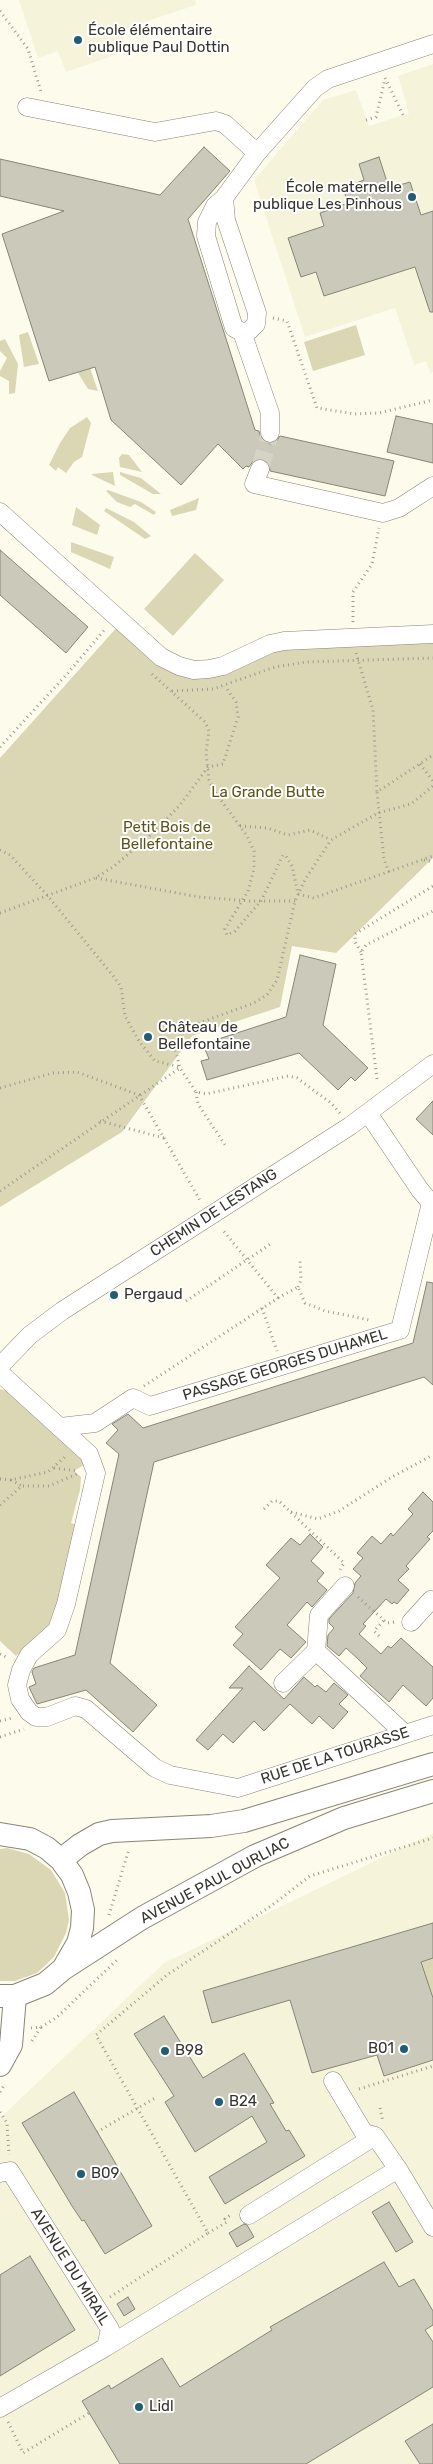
<!DOCTYPE html>
<meta charset="utf-8">
<style>
body{margin:0}
canvas{display:block;background:#fdfbeb}
</style>
<canvas width="433" height="2464"></canvas>
<script>
const ctx = document.querySelector('canvas').getContext('2d');
ctx.lineJoin = 'round';
function fillPath(path, color) { ctx.fillStyle = color; ctx.fill(path, 'evenodd'); }
const toPath = rows => new Path2D(rows.map(r => 'M' + r).join(''));
function trace(path, color, width, dash) { ctx.strokeStyle = color; ctx.lineWidth = width; ctx.lineCap = dash ? 'butt' : 'round'; ctx.setLineDash(dash || []); ctx.stroke(path); }
function write(font, color, halo, rows, align = 'center') {
  ctx.font = font + ' Rubik,sans-serif'; ctx.lineWidth = 4; ctx.setLineDash([]); ctx.textBaseline = 'middle'; ctx.strokeStyle = halo; ctx.fillStyle = color; for (const [text, x, y, turn = 0] of rows) {
    ctx.save(); ctx.translate(x, y); ctx.rotate((+turn || 0) * Math.PI / 180); ctx.textAlign = isNaN(turn) ? turn : align; if (halo) ctx.strokeText(text, 0, 0); ctx.fillText(text, 0, 0); ctx.restore();
  }
}
const built = toPath([
 [19,0,195,0,196,5,120,30,127,51,66,72,58,51,38,58],
 [433,64,433,372,430,373,426,361,414,365,395,308,305,337,254,180,323,100,356,90,369,126,403,115,409,113,398,76],
 [433,1833,433,2464,0,2464,0,2118,164,1963]
]);
const green = toPath([
 [356,325,365,355,313,371,304,342],
 [28,332,39,364,24,367,19,335],
 [5,339,18,364,15,393,9,394,9,381,0,376,0,371,7,358,0,351,0,341],
 [90,368,98,391,88,389,78,373],
 [87,417,91,423,82,457,74,462,66,473,58,467,56,471,49,465,60,443,70,428],
 [122,454,129,455,142,472,120,467,119,458],
 [113,472,115,486,92,475,92,474],
 [120,472,141,478,161,494,153,494,120,475],
 [108,490,141,502,156,512,154,515,135,504,130,507,117,502,106,491],
 [199,498,196,510,172,516,170,510],
 [76,507,100,525,97,535,72,525],
 [106,508,134,522,151,536,145,539,104,511],
 [71,542,114,557,110,569,71,552],
 [195,553,224,580,173,636,144,609],
 [119,625,183,671,274,648,433,637,433,858,336,953,292,946,280,1007,192,1036,122,1132,0,1207,0,758],
 [0,1389,7,1391,81,1457,84,1465,74,1471,81,1477,80,1490,71,1523,80,1526,56,1623,16,1656,0,1641],
 [7,1848,29,1854,51,1870,65,1893,69,1920,66,1933,54,1957,37,1973,15,1981,0,1981,0,1849],
 [433,1958,433,1998,421,1962]
]);
const building = toPath([
 [204,147,230,171,188,219,255,430,259,431,261,439,270,444,276,442,280,436,394,461,385,496,270,471,269,463,263,459,254,460,249,467,246,466,243,469,218,444,181,485,111,420,95,367,49,381,2,234,64,211,0,196,0,159,160,195,204,147],
 [379,157,389,188,410,182,421,215,433,211,433,312,430,312,415,267,324,296,316,272,301,277,288,238,324,226,320,213,348,203,343,188,364,180,359,164,379,157],
 [396,416,433,424,433,463,387,452,396,416],
 [0,550,88,627,66,653,0,595,0,550],
 [300,955,336,964,323,1025,368,1068,355,1081,351,1077,338,1090,299,1053,207,1080,201,1061,209,1059,203,1044,286,1017,300,955],
 [433,1101,433,1135,416,1119,433,1101],
 [427,1282,433,1283,433,1385,424,1377,154,1462,110,1663,157,1705,133,1732,86,1690,37,1704,29,1687,36,1684,32,1672,34,1668,75,1655,119,1454,106,1443,118,1430,112,1424,128,1414,143,1428,413,1343,427,1282],
 [423,1492,433,1502,433,1531,427,1537,430,1539,406,1566,409,1569,398,1580,409,1590,397,1604,394,1602,392,1604,386,1599,363,1624,366,1626,359,1634,381,1654,388,1646,391,1648,401,1638,433,1667,433,1698,426,1706,403,1685,389,1702,360,1676,367,1668,357,1658,346,1648,339,1656,327,1646,328,1635,334,1628,329,1623,329,1619,353,1593,355,1583,361,1576,353,1569,363,1558,357,1553,372,1536,381,1544,391,1533,393,1536,413,1514,408,1509,423,1492],
 [310,1534,323,1547,311,1561,324,1573,317,1581,327,1590,312,1607,307,1602,287,1625,306,1642,291,1658,280,1649,261,1670,233,1645,243,1634,235,1627,280,1578,266,1565,291,1538,300,1545,310,1534],
 [249,1666,284,1699,304,1677,315,1687,317,1685,326,1692,334,1683,348,1695,339,1704,348,1712,333,1729,319,1716,312,1724,290,1704,264,1731,254,1721,233,1743,223,1734,208,1750,196,1740,243,1688,229,1688,249,1666],
 [433,1923,433,1958,421,1962,433,1998,433,2060,384,2076,377,2055,312,2073,290,2000,212,2023,203,1991,433,1923],
 [164,2016,203,2078,244,2053,274,2103,270,2104,286,2131,289,2130,305,2156,225,2204,209,2177,267,2142,252,2116,195,2152,165,2102,174,2096,134,2034,164,2016],
 [74,2092,152,2226,105,2254,84,2220,82,2221,72,2206,22,2123,74,2092],
 [389,2202,413,2242,396,2252,372,2212,389,2202],
 [244,2224,247,2225,254,2237,237,2247,229,2233,244,2224],
 [30,2256,75,2330,0,2376,0,2275,30,2256],
 [384,2262,399,2287,414,2279,433,2311,433,2325,425,2330,433,2342,433,2387,306,2464,120,2464,82,2401,109,2385,111,2389,162,2358,180,2387,272,2330,270,2327,384,2262],
 [128,2297,135,2309,124,2316,117,2304,128,2297],
 [433,2424,433,2464,420,2464,405,2441,433,2424]
]);
const minorTunnel = toPath([
 [260,469,270,433]
]);
const path = toPath([
 [0,11,28,49,41,92],
 [385,78,403,115],
 [366,120,376,117,385,79],
 [273,318,287,321,317,408,355,414,379,413,433,400],
 [353,622,353,592,372,564,379,528],
 [356,653,373,710,377,792],
 [152,674,205,722,209,731,206,753,209,780,213,789,247,836,254,851,254,869,248,891,225,929,227,935,235,931,261,901,283,855,286,856,292,866,298,894,314,898,433,856],
 [172,691,213,689,275,667,306,662,433,658],
 [0,747,68,673,106,628],
 [420,764,433,781],
 [240,826,267,828,288,835,310,830,331,840],
 [0,850,10,855,47,895,114,977,121,987,125,1016,139,1041,155,1061,180,1067],
 [424,860,433,862],
 [389,872,384,860,377,792,433,755],
 [96,878,199,897,250,901,295,901],
 [0,913,95,878,113,867,153,833,180,805,208,767,223,764,238,717,236,702,225,686],
 [361,952,355,942,355,934,433,886],
 [377,1079,361,952,366,945,433,911],
 [0,1088,53,1073,77,1072,139,1095,201,1202],
 [196,1092,198,1104,225,1145],
 [340,1113,331,1103,297,1078,288,1076,206,1094,196,1092,180,1068,175,1048,177,1039,188,1027,254,1003,267,995,277,980,295,901,306,878,331,840,378,813,411,804,433,786],
 [100,1121,164,1138],
 [0,1191,180,1068],
 [298,1287,301,1280,300,1260],
 [278,1298,298,1287,305,1303,325,1311,370,1320],
 [186,1301,272,1243],
 [262,1308,277,1351],
 [144,1386,278,1298,222,1229],
 [54,1468,77,1471],
 [0,1479,10,1480,48,1472,67,1455],
 [11,1480,22,1486],
 [0,1505,22,1486,49,1486,77,1474],
 [264,1509,272,1501,279,1501,344,1563,340,1570],
 [291,1512,318,1519,339,1511,392,1477,433,1455],
 [358,1597,387,1623,394,1622],
 [379,1636,374,1631,384,1620],
 [0,1654,8,1658],
 [0,1721,12,1718],
 [0,1737,24,1729],
 [109,1915,129,1849],
 [31,2028,41,2027,56,2018,118,1959],
 [32,2041,41,2027],
 [359,2089,433,2066],
 [0,2092,5,2084],
 [380,2108,383,2122],
 [0,2112,7,2123,9,2155],
 [97,2132,155,2098],
 [208,2233,227,2222,225,2219,232,2214],
 [110,2297,208,2233,96,2035,167,1975,271,1906,310,1876,433,1838],
 [8,2422,23,2453,89,2413]
]);
const minor = toPath([
 [27,107,155,132,216,121,225,124,257,153],
 [224,198,215,206,207,222,206,236,234,328,242,332,249,331,256,324,257,313,226,220,224,198,257,153,315,88,328,79,433,44],
 [242,332,270,413,270,433],
 [260,469,254,484,383,513,399,508,433,486],
 [0,512,161,657,179,666,194,670,209,669,223,666,270,644,284,641,433,634],
 [0,1366,30,1335,62,1311,350,1126,433,1064],
 [0,1373,89,1454,96,1473,66,1604,57,1630,29,1655,21,1670,17,1685,20,1699,29,1712,36,1717,47,1717,75,1706,86,1709,155,1768,170,1775,238,1788,433,1725],
 [60,1427,95,1423,133,1398,150,1406,400,1330,431,1203,420,1190,368,1113],
 [411,1622,431,1600,433,1601],
 [316,1651,405,1734],
 [283,1683,316,1651,319,1615,345,1586],
 [333,2081,364,2133,375,2136,398,2169],
 [0,2173,10,2171,110,2329,106,2347,0,2408],
 [249,2215,375,2136],
 [106,2347,398,2169,433,2227]
]);
const major = toPath([
 [0,1834,30,1839,47,1848,61,1860,72,1875,79,1892,83,1910,82,1928,78,1943,63,1969,45,1984,15,1996,0,1996],
 [61,1860,80,1845,99,1834,112,1831,211,1826,244,1821,433,1764],
 [63,1969,142,1918,255,1856,344,1818,433,1791],
 [0,2065,11,2045,15,1996]
]);
const markers = [
 [78,40,5,"#225d76"],
 [412,197,5,"#225d76"],
 [148,1037,5,"#225d76"],
 [114,1295,5,"#225d76"],
 [404,2049,5,"#225d76"],
 [165,2051,5,"#225d76"],
 [219,2102,5,"#225d76"],
 [81,2174,5,"#225d76"],
 [139,2407,5,"#225d76"]
];
const poiNames = [
 ["École élémentaire",88,31],
 ["publique Paul Dottin",88,48],
 ["École maternelle",402,188,"right"],
 ["publique Les Pinhous",402,205,"right"],
 ["Château de",158,1028],
 ["Bellefontaine",158,1045],
 ["Pergaud",124,1295],
 ["B01",394,2049,"right"],
 ["B98",175,2051],
 ["B24",229,2102],
 ["B09",91,2174],
 ["Lidl",149,2407]
];
const parkNames = [
 ["La Grande Butte",268,793],
 ["Petit Bois de",167,828],
 ["Bellefontaine",167,845]
];
const streetNames = [
 ["CHEMIN DE LESTANG",214,1213,-33],
 ["PASSAGE GEORGES DUHAMEL",285,1365,-17],
 ["RUE DE LA TOURASSE",335,1756,-18],
 ["AVENUE PAUL OURLIAC",215,1881,-28],
 ["AVENUE DU MIRAIL",70,2267,58]
];
fillPath(built, '#f6f3db');
fillPath(green, '#dbd7b5');
fillPath(building, '#cbc9ba');
trace(building, '#878576', 1);
trace(minorTunnel, '#d5d3c5', 18, [18, 9]);
trace(minor, '#878577', 19);
trace(major, '#878577', 24);
trace(path, '#9d9b90', 3, [1, 4]);
trace(minor, '#fff', 18);
trace(major, '#fff', 22);
for (const [x, y, r, color] of markers) { const dot = new Path2D(); dot.arc(x, y, r, 0, 2 * Math.PI); ctx.fillStyle = color; ctx.fill(dot); trace(dot, '#fff', 2); }
write('15px', '#35342e', '#fff', poiNames, 'left');
write('15px', '#5b5417', '#fff', parkNames);
write('15px', '#35342e', '#fff', streetNames);
</script>
